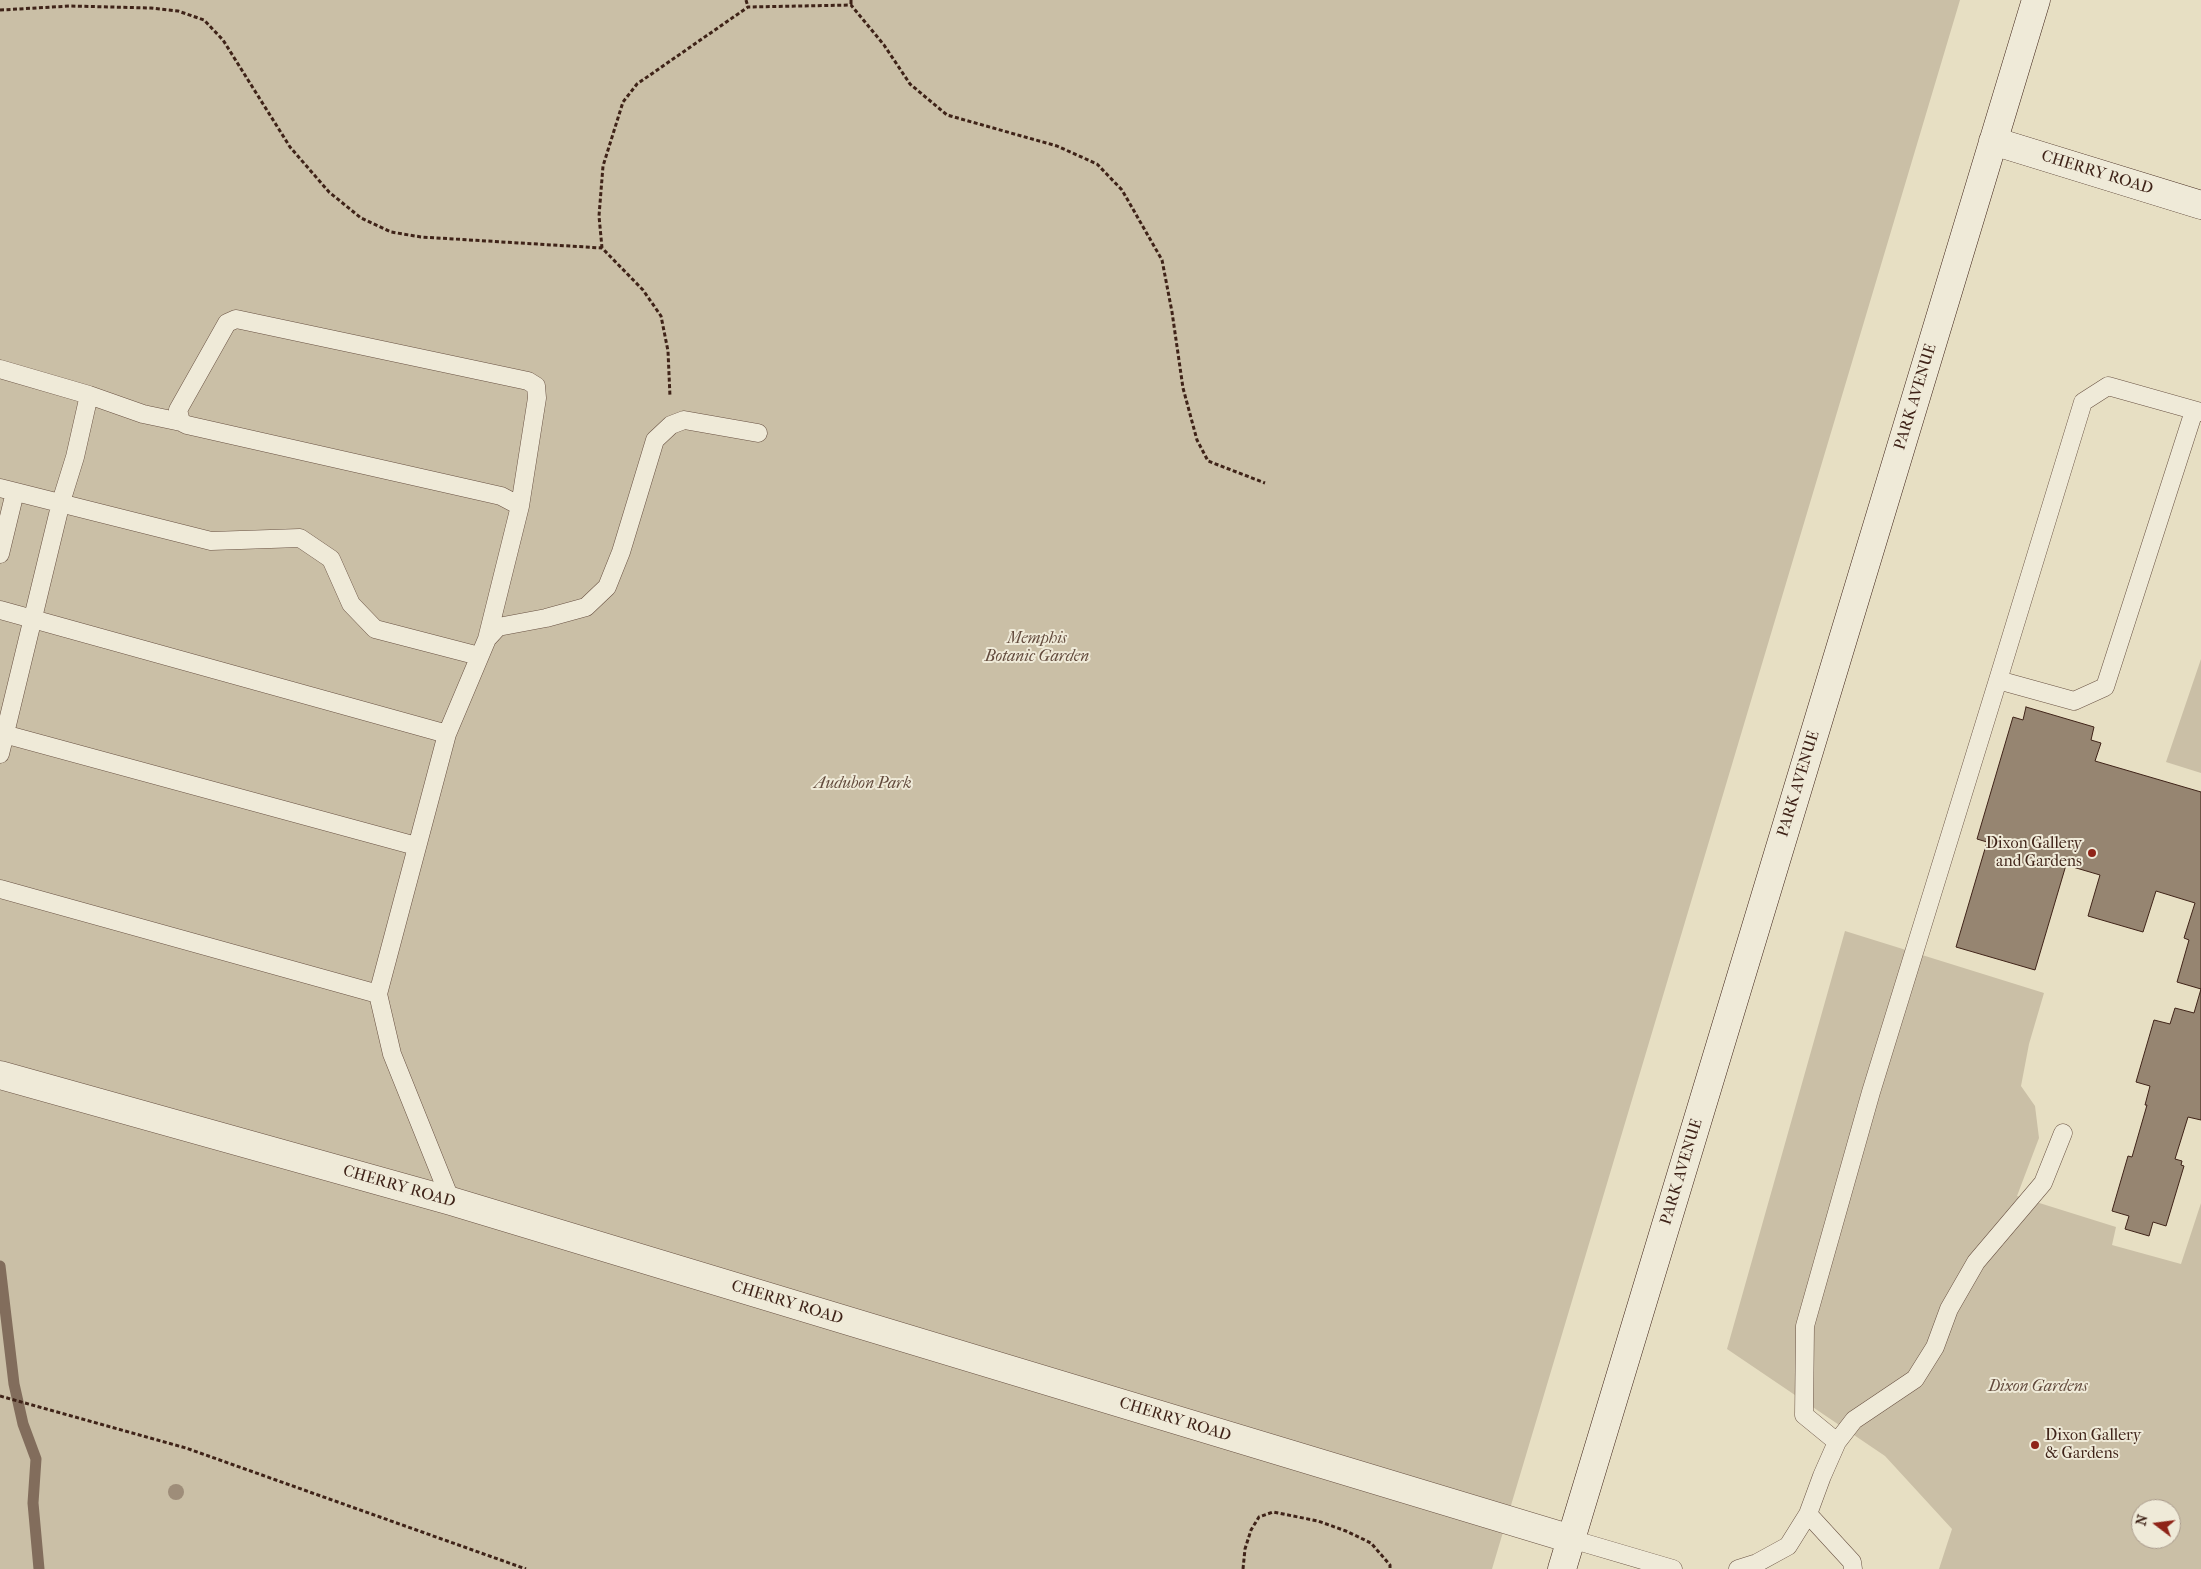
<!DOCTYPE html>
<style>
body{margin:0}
#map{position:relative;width:2201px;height:1569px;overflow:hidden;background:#e7dfc3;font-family:"IM FELL French Canon",serif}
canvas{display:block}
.north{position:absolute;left:2131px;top:1499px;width:50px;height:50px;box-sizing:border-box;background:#efead8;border:1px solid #a99a8b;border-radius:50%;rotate:285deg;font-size:14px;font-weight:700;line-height:20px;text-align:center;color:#3f2318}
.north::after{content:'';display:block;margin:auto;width:18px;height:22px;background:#8f2418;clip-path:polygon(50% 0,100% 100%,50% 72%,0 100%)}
</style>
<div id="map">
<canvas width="2201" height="1569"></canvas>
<div class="north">N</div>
</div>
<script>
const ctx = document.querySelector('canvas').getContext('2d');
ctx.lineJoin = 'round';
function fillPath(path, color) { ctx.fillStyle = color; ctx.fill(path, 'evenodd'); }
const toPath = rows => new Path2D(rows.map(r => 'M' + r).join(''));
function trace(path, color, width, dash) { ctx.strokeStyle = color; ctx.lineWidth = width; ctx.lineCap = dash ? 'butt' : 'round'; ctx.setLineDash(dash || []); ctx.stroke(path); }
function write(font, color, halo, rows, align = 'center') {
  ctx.font = font + ' "IM FELL French Canon",serif'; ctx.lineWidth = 4; ctx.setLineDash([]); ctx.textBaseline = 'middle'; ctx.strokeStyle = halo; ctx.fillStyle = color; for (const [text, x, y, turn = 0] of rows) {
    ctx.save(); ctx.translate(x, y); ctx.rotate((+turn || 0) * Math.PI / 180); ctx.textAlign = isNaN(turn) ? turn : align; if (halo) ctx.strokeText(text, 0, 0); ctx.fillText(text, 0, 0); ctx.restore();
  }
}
const green = toPath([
 [0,0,1960,0,1492,1569,0,1569],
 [2201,659,2201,773,2166,762],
 [1845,931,2044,993,2029,1044,2021,1086,2035,1106,2039,1138,2017,1196,2116,1227,2112,1245,2181,1264,2201,1203,2201,1569,1939,1569,1952,1529,1885,1456,1727,1349],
 [2141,1509,2171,1509,2171,1539,2141,1539]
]);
const stream = toPath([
 [0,1266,14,1384,23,1424,36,1459,33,1503,39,1569]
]);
const building = toPath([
 [2026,707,2094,727,2091,740,2101,743,2095,761,2201,792,2201,989,2177,982,2189,940,2184,938,2195,903,2156,891,2143,932,2088,916,2100,875,2066,865,2035,970,1956,947,1987,842,1977,839,2013,717,2023,720,2026,707],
 [2201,989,2201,1120,2188,1117,2175,1159,2182,1161,2181,1165,2184,1166,2166,1226,2153,1222,2149,1236,2125,1229,2129,1216,2112,1211,2128,1156,2132,1157,2147,1105,2145,1105,2150,1086,2136,1082,2154,1020,2170,1024,2175,1008,2194,1013,2201,989]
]);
const path = toPath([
 [746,0,748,7],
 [851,0,851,5],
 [0,10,70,6,151,8,178,11,204,20,223,40,290,147,329,192,361,218,391,232,421,237,602,248,643,290,661,316,668,351,670,397],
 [602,248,599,216,603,166,623,102,637,84,748,7,851,5,884,45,910,84,947,115,1057,146,1097,164,1122,190,1162,260,1172,312,1183,388,1197,440,1208,461,1265,483],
 [0,1396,186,1448,526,1569],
 [1243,1569,1245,1549,1251,1530,1259,1517,1273,1512,1318,1521,1346,1531,1371,1543,1390,1565,1390,1569]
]);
const lane = toPath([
 [0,369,89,395,75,457,61,502,0,754],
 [89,395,143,414,181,422],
 [2194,411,2105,687,2074,701,1998,680,2083,402,2108,386,2201,412],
 [0,488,211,541,300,538,331,559,351,604,375,629,479,656],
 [0,554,15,492],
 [0,610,447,734],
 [487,639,520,506,537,398,536,386,528,381,236,319,227,323,178,410,181,422,187,425,501,496,520,506],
 [0,733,416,846],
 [0,889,378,994],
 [451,1201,392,1054,378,994,447,734,487,639,498,627,546,618,586,607,607,587,621,552,655,440,671,425,684,420,758,433],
 [1837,1442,1804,1415,1805,1326,1871,1092,1998,680],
 [1808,1514,1852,1562,1853,1569],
 [1571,1539,1673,1569],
 [1738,1569,1757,1563,1788,1546,1808,1514,1822,1476,1837,1442,1854,1420,1915,1379,1935,1347,1949,1309,1976,1262,2043,1183,2063,1133]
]);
const street = toPath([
 [0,1075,451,1201,1571,1539]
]);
const secondary = toPath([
 [1993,141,2201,205],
 [1562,1569,2036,0]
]);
const trees = [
 [176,1492]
];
const markers = [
 [2092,853,5,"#8f2418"],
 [2035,1445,5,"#8f2418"]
];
const streetNames = [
 ["CHERRY ROAD",2097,173,17],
 ["PARK AVENUE",1916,397,-73],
 ["PARK AVENUE",1799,784,-73],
 ["PARK AVENUE",1682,1172,-73],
 ["CHERRY ROAD",399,1187,16],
 ["CHERRY ROAD",787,1303,17],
 ["CHERRY ROAD",1175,1420,17]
];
const parkNames = [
 ["Memphis",1037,639],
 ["Botanic Garden",1037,657],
 ["Audubon Park",863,784],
 ["Dixon Gardens",2038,1387]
];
const poiNames = [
 ["Dixon Gallery",2082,844],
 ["and Gardens",2082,862],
 ["Dixon Gallery",2045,1436,"left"],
 ["& Gardens",2045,1454,"left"]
];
fillPath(green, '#cabfa6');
trace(stream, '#826d5c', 11);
fillPath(building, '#968571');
trace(building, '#3f2318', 1);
trace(lane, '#695243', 19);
trace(street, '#695243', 29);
trace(secondary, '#3f2318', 29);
trace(path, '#3f2318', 3, [4, 2.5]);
trace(lane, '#efead8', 18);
trace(street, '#efead8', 28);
trace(secondary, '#efead8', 28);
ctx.fillStyle = '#9e8d79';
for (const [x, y] of trees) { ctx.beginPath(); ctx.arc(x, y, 8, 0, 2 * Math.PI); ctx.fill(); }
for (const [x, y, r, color] of markers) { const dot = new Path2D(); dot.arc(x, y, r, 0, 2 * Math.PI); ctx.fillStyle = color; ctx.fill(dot); trace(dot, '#efead8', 2); }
write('16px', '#3f2318', '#efead8', streetNames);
write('italic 16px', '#624a3c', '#efead8', parkNames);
write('16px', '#3f2318', '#efead8', poiNames, 'right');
</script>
